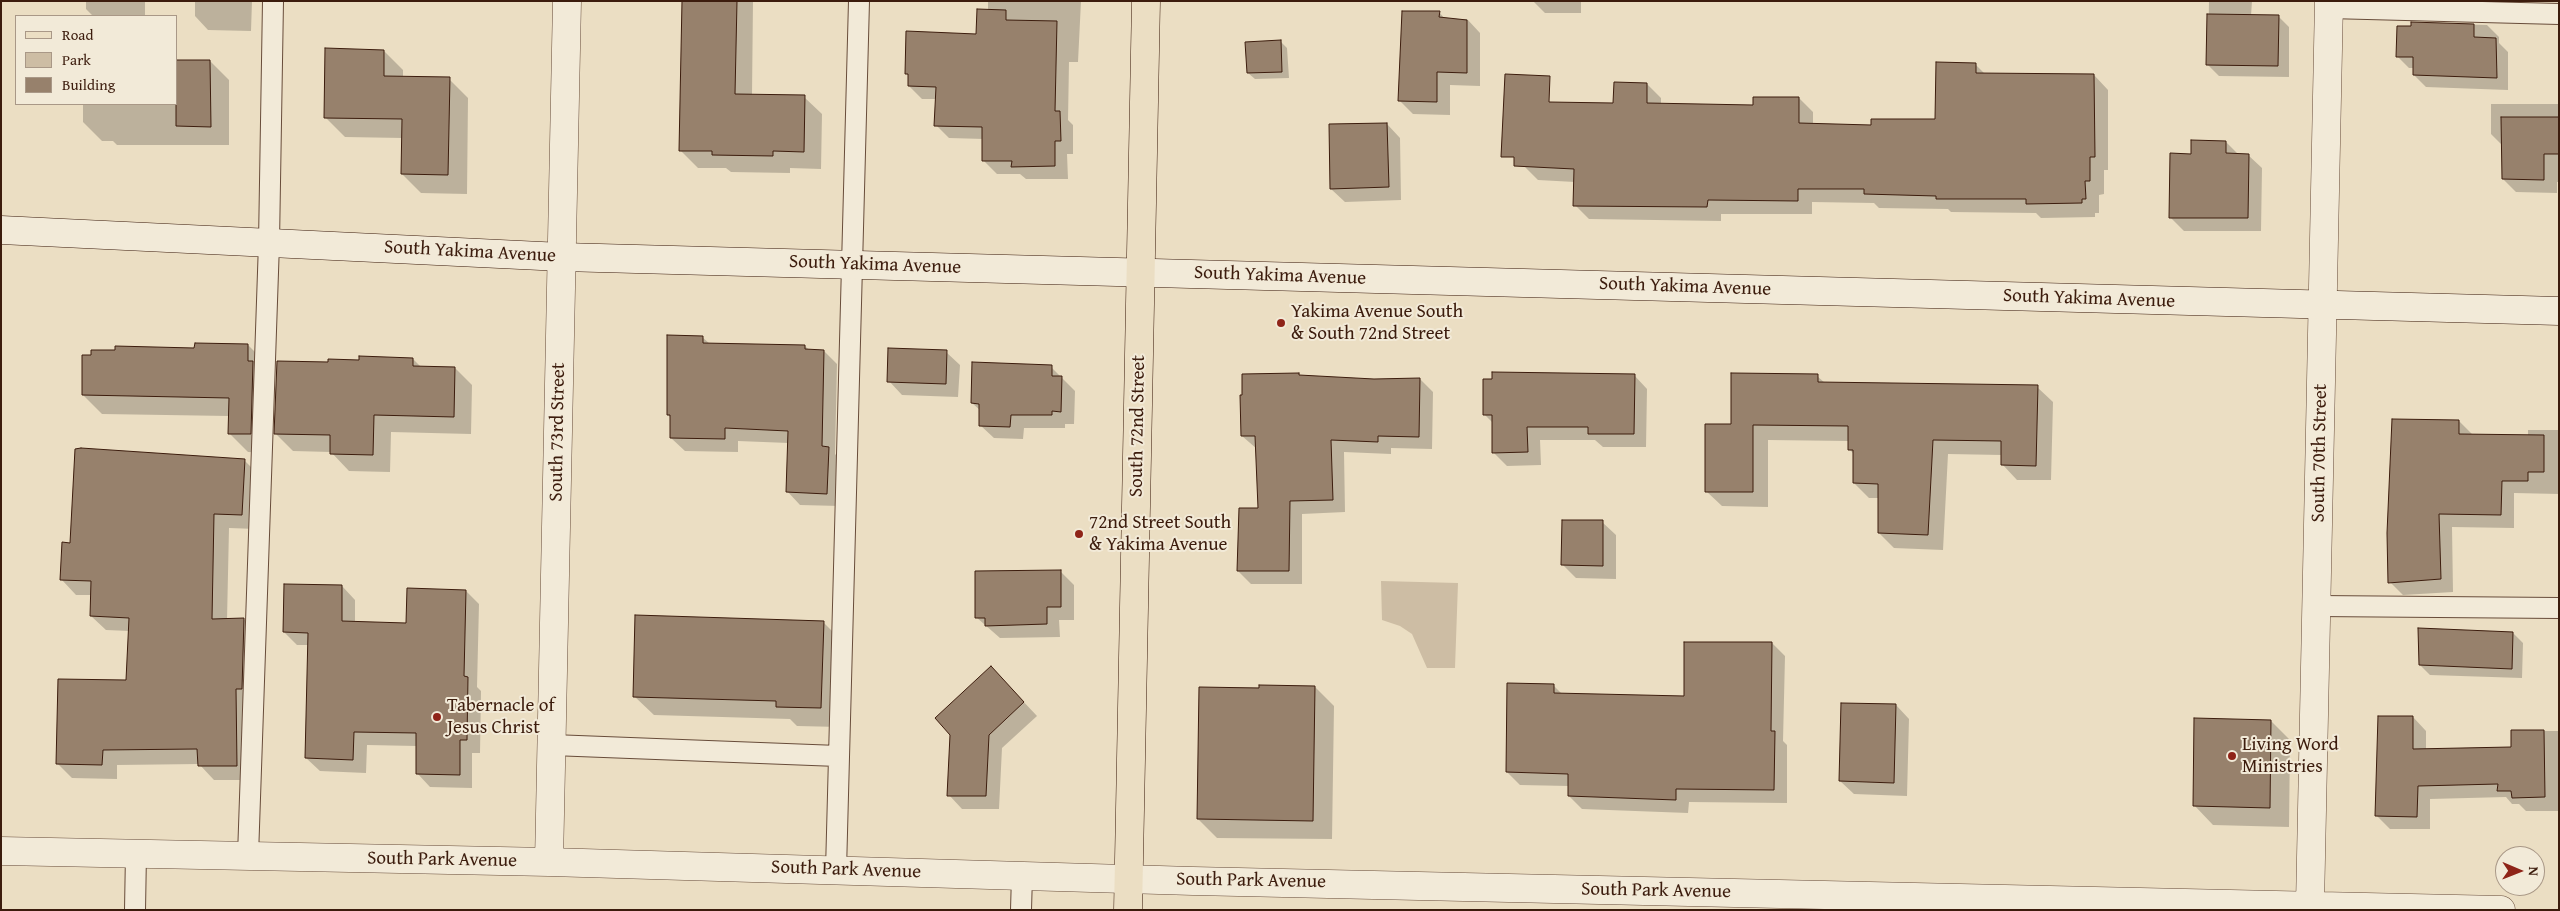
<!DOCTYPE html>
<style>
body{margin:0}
#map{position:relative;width:2560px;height:911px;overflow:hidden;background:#ebdec3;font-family:"Gentium Book Plus",serif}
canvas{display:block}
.frame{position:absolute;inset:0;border:2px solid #3c1c0d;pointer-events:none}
.legend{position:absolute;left:15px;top:15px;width:162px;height:90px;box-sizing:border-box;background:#f2ead8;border:1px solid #a99887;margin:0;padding:6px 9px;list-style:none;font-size:15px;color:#3c1c0d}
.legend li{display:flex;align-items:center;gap:10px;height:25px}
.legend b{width:25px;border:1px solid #a99887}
.north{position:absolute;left:2495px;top:846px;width:50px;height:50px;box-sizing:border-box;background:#f2ead8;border:1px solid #a99887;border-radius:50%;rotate:91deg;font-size:14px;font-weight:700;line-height:20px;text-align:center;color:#3c1c0d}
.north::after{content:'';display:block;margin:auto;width:18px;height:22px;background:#8f2418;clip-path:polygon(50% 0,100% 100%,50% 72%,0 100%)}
</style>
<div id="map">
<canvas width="2560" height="911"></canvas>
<div class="frame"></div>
<ul class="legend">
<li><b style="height:6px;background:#ebdec3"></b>Road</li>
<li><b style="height:14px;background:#cdbda4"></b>Park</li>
<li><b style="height:14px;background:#97816c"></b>Building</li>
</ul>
<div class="north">N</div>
</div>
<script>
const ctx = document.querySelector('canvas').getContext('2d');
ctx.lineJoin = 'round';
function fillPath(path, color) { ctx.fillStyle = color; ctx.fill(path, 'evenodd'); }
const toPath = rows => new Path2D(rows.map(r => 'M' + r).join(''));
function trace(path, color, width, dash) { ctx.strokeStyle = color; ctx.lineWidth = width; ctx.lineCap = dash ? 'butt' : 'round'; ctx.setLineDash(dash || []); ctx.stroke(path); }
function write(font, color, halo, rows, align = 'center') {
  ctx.font = font + ' "Gentium Book Plus",serif'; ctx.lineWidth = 4; ctx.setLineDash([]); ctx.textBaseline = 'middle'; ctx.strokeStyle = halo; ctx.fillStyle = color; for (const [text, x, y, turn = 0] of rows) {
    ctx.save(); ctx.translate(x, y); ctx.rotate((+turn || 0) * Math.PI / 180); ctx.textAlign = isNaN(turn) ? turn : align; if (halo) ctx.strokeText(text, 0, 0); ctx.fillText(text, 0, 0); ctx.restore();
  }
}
const green = toPath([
 [1381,581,1458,583,1455,668,1427,668,1412,634,1400,626,1382,620]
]);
const shadow = toPath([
 [86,1,145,1,145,16,93,16,86,9],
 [195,1,252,1,251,31,208,30,195,16],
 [684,1,753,1,752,95,804,97,822,114,821,169,790,168,790,173,731,172,726,168,698,168,680,150],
 [988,1,1081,1,1078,62,1069,62,1068,120,1073,125,1073,154,1067,154,1068,179,1026,179,1020,174,997,174,984,161,984,139,949,138,936,125,937,99,922,99,909,86,909,76,906,73,977,35,988,11],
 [1533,1,1581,1,1581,13,1545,13],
 [2209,1,2252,1,2251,16,2278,16,2289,27,2289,77,2219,76,2208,65],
 [2436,1,2500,1,2500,13],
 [1439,12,1445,19,1467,19,1480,33,1480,86,1450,85,1450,115,1413,114,1400,101],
 [2412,23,2487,25,2499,37,2499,43,2508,52,2508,90,2426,87,2414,75,2414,68,2409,68,2397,56],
 [1281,42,1287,48,1289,78,1255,79,1248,73],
 [384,51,403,70,403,78,449,79,468,98,467,194,421,193,402,174,403,138,345,137,325,117],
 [210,61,229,80,229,145,117,145,113,141,102,141,83,122,83,104,176,104],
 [1975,64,1986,75,2094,75,2108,90,2108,170,2104,170,2104,194,2099,195,2099,213,2095,213,2095,217,2041,218,2036,213,1951,212,1948,209,1879,208,1874,203,1812,202,1812,214,1721,214,1721,221,1589,219,1575,205,1575,182,1538,180,1524,166,1647,84,1661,98,1661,104,1754,106,1799,98,1813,112,1813,125,1873,126,1936,120],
 [2491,104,2559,104,2559,182,2557,182,2557,193,2516,192,2503,179,2503,146,2491,134],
 [1387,124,1400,138,1401,200,1345,202,1331,189],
 [2226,142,2239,155,2248,155,2262,168,2261,231,2184,231,2170,217,2192,155],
 [702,337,710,344,805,346,809,350,824,351,837,364,835,454,842,461,840,506,800,505,787,491,789,443,738,441,738,452,685,451,671,438,672,419,668,415],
 [248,345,267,364,269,453,248,452,229,433,229,416,102,414,83,395,116,351,196,349],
 [946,352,960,365,958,397,902,395,889,381],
 [413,359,421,367,455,368,472,385,471,434,391,432,390,472,349,471,331,452,293,451,276,434,329,363],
 [1051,367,1075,391,1074,424,1065,424,1065,428,1024,428,1023,439,994,438,980,425,981,411,972,403],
 [1299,374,1301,377,1374,380,1420,379,1433,392,1432,449,1391,448,1391,454,1344,452,1345,512,1302,514,1302,584,1251,584,1238,571,1259,509,1257,449,1242,436],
 [1634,375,1647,389,1646,447,1603,447,1595,440,1540,440,1541,465,1507,466,1493,452,1493,423,1484,414],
 [1817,376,1825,383,2037,387,2053,402,2051,480,2017,480,2002,464,2002,455,1948,454,1943,550,1894,548,1879,533,1879,498,1869,498,1854,483,1855,455,1849,449,1849,441,1768,440,1768,507,1722,506,1706,491,1732,425],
 [2459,421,2472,434,2528,436,2528,430,2559,430,2559,494,2514,493,2514,528,2452,527,2453,592,2403,595,2390,582],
 [244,460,259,475,256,529,229,528,227,620,244,619,259,634,251,780,214,780,199,764,117,765,117,779,72,778,57,763,127,681,130,631,106,630,91,616,92,595,76,595,62,580,71,544],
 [1602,522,1616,535,1616,579,1576,578,1563,565],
 [1060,571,1074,585,1074,620,1059,620,1060,637,1000,638,976,617],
 [342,586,355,600,355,623,407,624,466,591,479,604,477,687,481,691,480,753,472,753,472,788,430,787,417,773,417,746,367,745,366,773,320,771,306,758,309,645,297,645,284,632],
 [823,622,842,641,840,727,797,726,790,719,654,715,634,696],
 [2513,633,2523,643,2522,678,2430,675,2420,665],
 [1772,643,1785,656,1783,741,1787,745,1787,803,1689,802,1688,813,1582,809,1569,796,1569,786,1520,785,1507,772,1554,686,1562,694,1685,697],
 [1004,681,1037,716,1002,748,999,809,962,809,949,795],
 [1315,687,1334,706,1332,839,1217,838,1198,819,1200,688],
 [1896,705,1909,719,1907,796,1854,794,1840,781],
 [2413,717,2426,731,2426,750,2512,748,2512,731,2559,731,2559,811,2526,811,2519,804,2512,804,2506,797,2430,799,2430,829,2390,829,2377,816],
 [2271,721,2290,740,2289,827,2213,825,2194,805]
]);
const building = toPath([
 [682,1,737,1,735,94,805,95,804,152,773,151,773,156,712,155,712,151,679,151,682,1],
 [977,9,1006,10,1006,20,1057,21,1055,111,1060,111,1061,141,1055,141,1055,166,1011,167,1012,161,982,161,982,127,934,126,936,87,908,86,908,74,905,74,906,31,976,34,977,9],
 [1402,11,1440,11,1439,17,1467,20,1467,73,1437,72,1437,102,1398,101,1402,11],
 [2207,14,2279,15,2278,66,2206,65,2207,14],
 [2411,22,2474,24,2474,37,2496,38,2497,78,2413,75,2413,57,2396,57,2397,26,2411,26,2411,22],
 [1281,40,1282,72,1247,73,1245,42,1281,40],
 [325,48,384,50,384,76,450,77,448,175,401,174,402,119,324,118,325,48],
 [176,60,210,60,211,127,176,126,176,60],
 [1936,62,1976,63,1976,73,2094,74,2095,157,2090,157,2090,181,2085,181,2086,199,2082,199,2082,203,2026,204,2026,199,1936,199,1936,196,1864,194,1864,189,1798,189,1798,201,1708,200,1707,207,1573,206,1574,169,1514,166,1514,157,1501,157,1505,74,1550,76,1549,102,1613,103,1614,82,1647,83,1647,103,1753,105,1753,97,1799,97,1799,123,1871,125,1871,119,1935,119,1936,62],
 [2501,117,2559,117,2559,154,2544,154,2544,180,2502,179,2501,117],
 [1387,123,1389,187,1330,189,1329,124,1387,123],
 [2191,140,2226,141,2226,153,2249,154,2248,218,2169,218,2170,153,2191,154,2191,140],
 [667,335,703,336,703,343,805,345,805,349,824,350,822,446,829,447,827,494,786,492,788,431,725,428,725,439,670,438,670,415,667,415,667,335],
 [195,343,248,344,248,361,253,361,251,434,228,434,229,398,82,395,82,355,91,355,91,350,115,350,115,346,194,348,195,343],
 [888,348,947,350,946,384,887,382,888,348],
 [359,356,413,358,413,366,455,367,454,417,374,415,373,455,330,454,330,435,274,434,277,361,328,362,328,359,359,360,359,356],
 [972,362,1052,365,1052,376,1062,376,1061,412,1052,411,1052,415,1011,415,1010,427,979,426,979,404,971,403,972,362],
 [1492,372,1635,374,1634,434,1588,434,1588,427,1527,427,1528,452,1492,453,1492,415,1483,415,1483,379,1492,379,1492,372],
 [1299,373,1299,375,1374,379,1420,378,1419,437,1378,436,1378,442,1331,440,1333,500,1290,501,1289,571,1237,571,1239,508,1258,508,1255,436,1241,436,1240,395,1242,395,1242,374,1299,373],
 [1731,373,1818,374,1818,382,2038,385,2036,466,2001,465,2001,441,1933,440,1928,535,1878,533,1878,484,1853,483,1853,450,1848,450,1848,426,1753,425,1753,492,1705,492,1705,424,1731,424,1731,373],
 [2392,419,2459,420,2459,434,2544,435,2544,472,2528,472,2528,481,2502,481,2501,515,2439,514,2441,579,2388,583,2387,533,2392,419],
 [81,448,245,459,242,515,214,514,212,619,244,618,242,689,236,689,237,766,198,766,197,749,103,750,102,765,56,764,58,679,126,680,129,618,90,616,91,581,60,580,62,542,70,543,75,449,81,448],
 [1562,520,1603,520,1603,566,1561,565,1562,520],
 [1061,570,1061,607,1047,607,1047,624,985,626,985,618,975,618,975,571,1061,570],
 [284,584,342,585,342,621,406,623,407,588,466,590,464,676,468,677,467,740,460,740,460,775,416,774,416,733,354,732,353,760,305,758,308,633,283,632,284,584],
 [635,615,824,621,821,708,776,707,776,701,633,697,635,615],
 [2418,628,2513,632,2512,669,2419,665,2418,628],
 [1684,642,1772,642,1771,731,1775,731,1774,790,1676,789,1676,800,1568,796,1568,774,1506,772,1507,683,1554,684,1554,693,1684,696,1684,642],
 [991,666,1024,702,989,735,986,796,947,796,950,735,935,718,991,666],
 [1259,685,1315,686,1313,821,1197,819,1199,687,1259,688,1259,685],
 [1841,703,1896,704,1894,783,1839,781,1841,703],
 [2378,716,2413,716,2413,749,2511,747,2511,730,2544,730,2545,797,2512,798,2511,791,2497,791,2498,784,2418,786,2417,817,2375,816,2378,716],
 [2194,718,2271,720,2270,808,2193,806,2194,718]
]);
const lane = toPath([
 [2329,8,2559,14],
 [2317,606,2559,608],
 [552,745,838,756],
 [248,856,269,243,273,1],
 [836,870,859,1],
 [135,910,136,853],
 [1021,910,1022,875]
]);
const street = toPath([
 [1,851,549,862,1193,881,2501,910],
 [549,862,567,1],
 [2310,905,2329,1]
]);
const secondary = toPath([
 [1,230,562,257,2559,311]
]);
const primary = toPath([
 [1128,910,1146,1]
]);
const markers = [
 [1281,323,5,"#8f2418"],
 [1079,534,5,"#8f2418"],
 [437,717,5,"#8f2418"],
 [2232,756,5,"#8f2418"]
];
const streetNames = [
 ["South Yakima Avenue",470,252,3],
 ["South Yakima Avenue",875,265,2],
 ["South Yakima Avenue",1280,276,2],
 ["South Yakima Avenue",1685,287,2],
 ["South Yakima Avenue",2089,299,2],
 ["South 72nd Street",1138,426,-89],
 ["South 73rd Street",558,432,-89],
 ["South 70th Street",2320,453,-89],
 ["South Park Avenue",442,860,1],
 ["South Park Avenue",846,870,2],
 ["South Park Avenue",1251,881,1],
 ["South Park Avenue",1656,891,1]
];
const poiNames = [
 ["Yakima Avenue South",1291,312],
 ["& South 72nd Street",1291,334],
 ["72nd Street South",1089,523],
 ["& Yakima Avenue",1089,545],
 ["Tabernacle of",447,706],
 ["Jesus Christ",447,728],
 ["Living Word",2242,745],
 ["Ministries",2242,767]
];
fillPath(green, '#cdbda4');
fillPath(shadow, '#0003');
fillPath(building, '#97816c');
trace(building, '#3c1c0d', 1);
trace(lane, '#684c3a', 22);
trace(street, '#684c3a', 29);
trace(secondary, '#3c1c0d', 29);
trace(primary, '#3c1c0d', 29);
trace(lane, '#f2ead8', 20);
trace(street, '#f2ead8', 28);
trace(secondary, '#f2ead8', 28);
trace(primary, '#ebdec3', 28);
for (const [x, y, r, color] of markers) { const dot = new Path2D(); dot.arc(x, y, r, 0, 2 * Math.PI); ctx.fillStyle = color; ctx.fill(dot); trace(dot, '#f2ead8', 2); }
write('19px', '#3c1c0d', '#f2ead8', streetNames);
write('19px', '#3c1c0d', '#f2ead8', poiNames, 'left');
</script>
